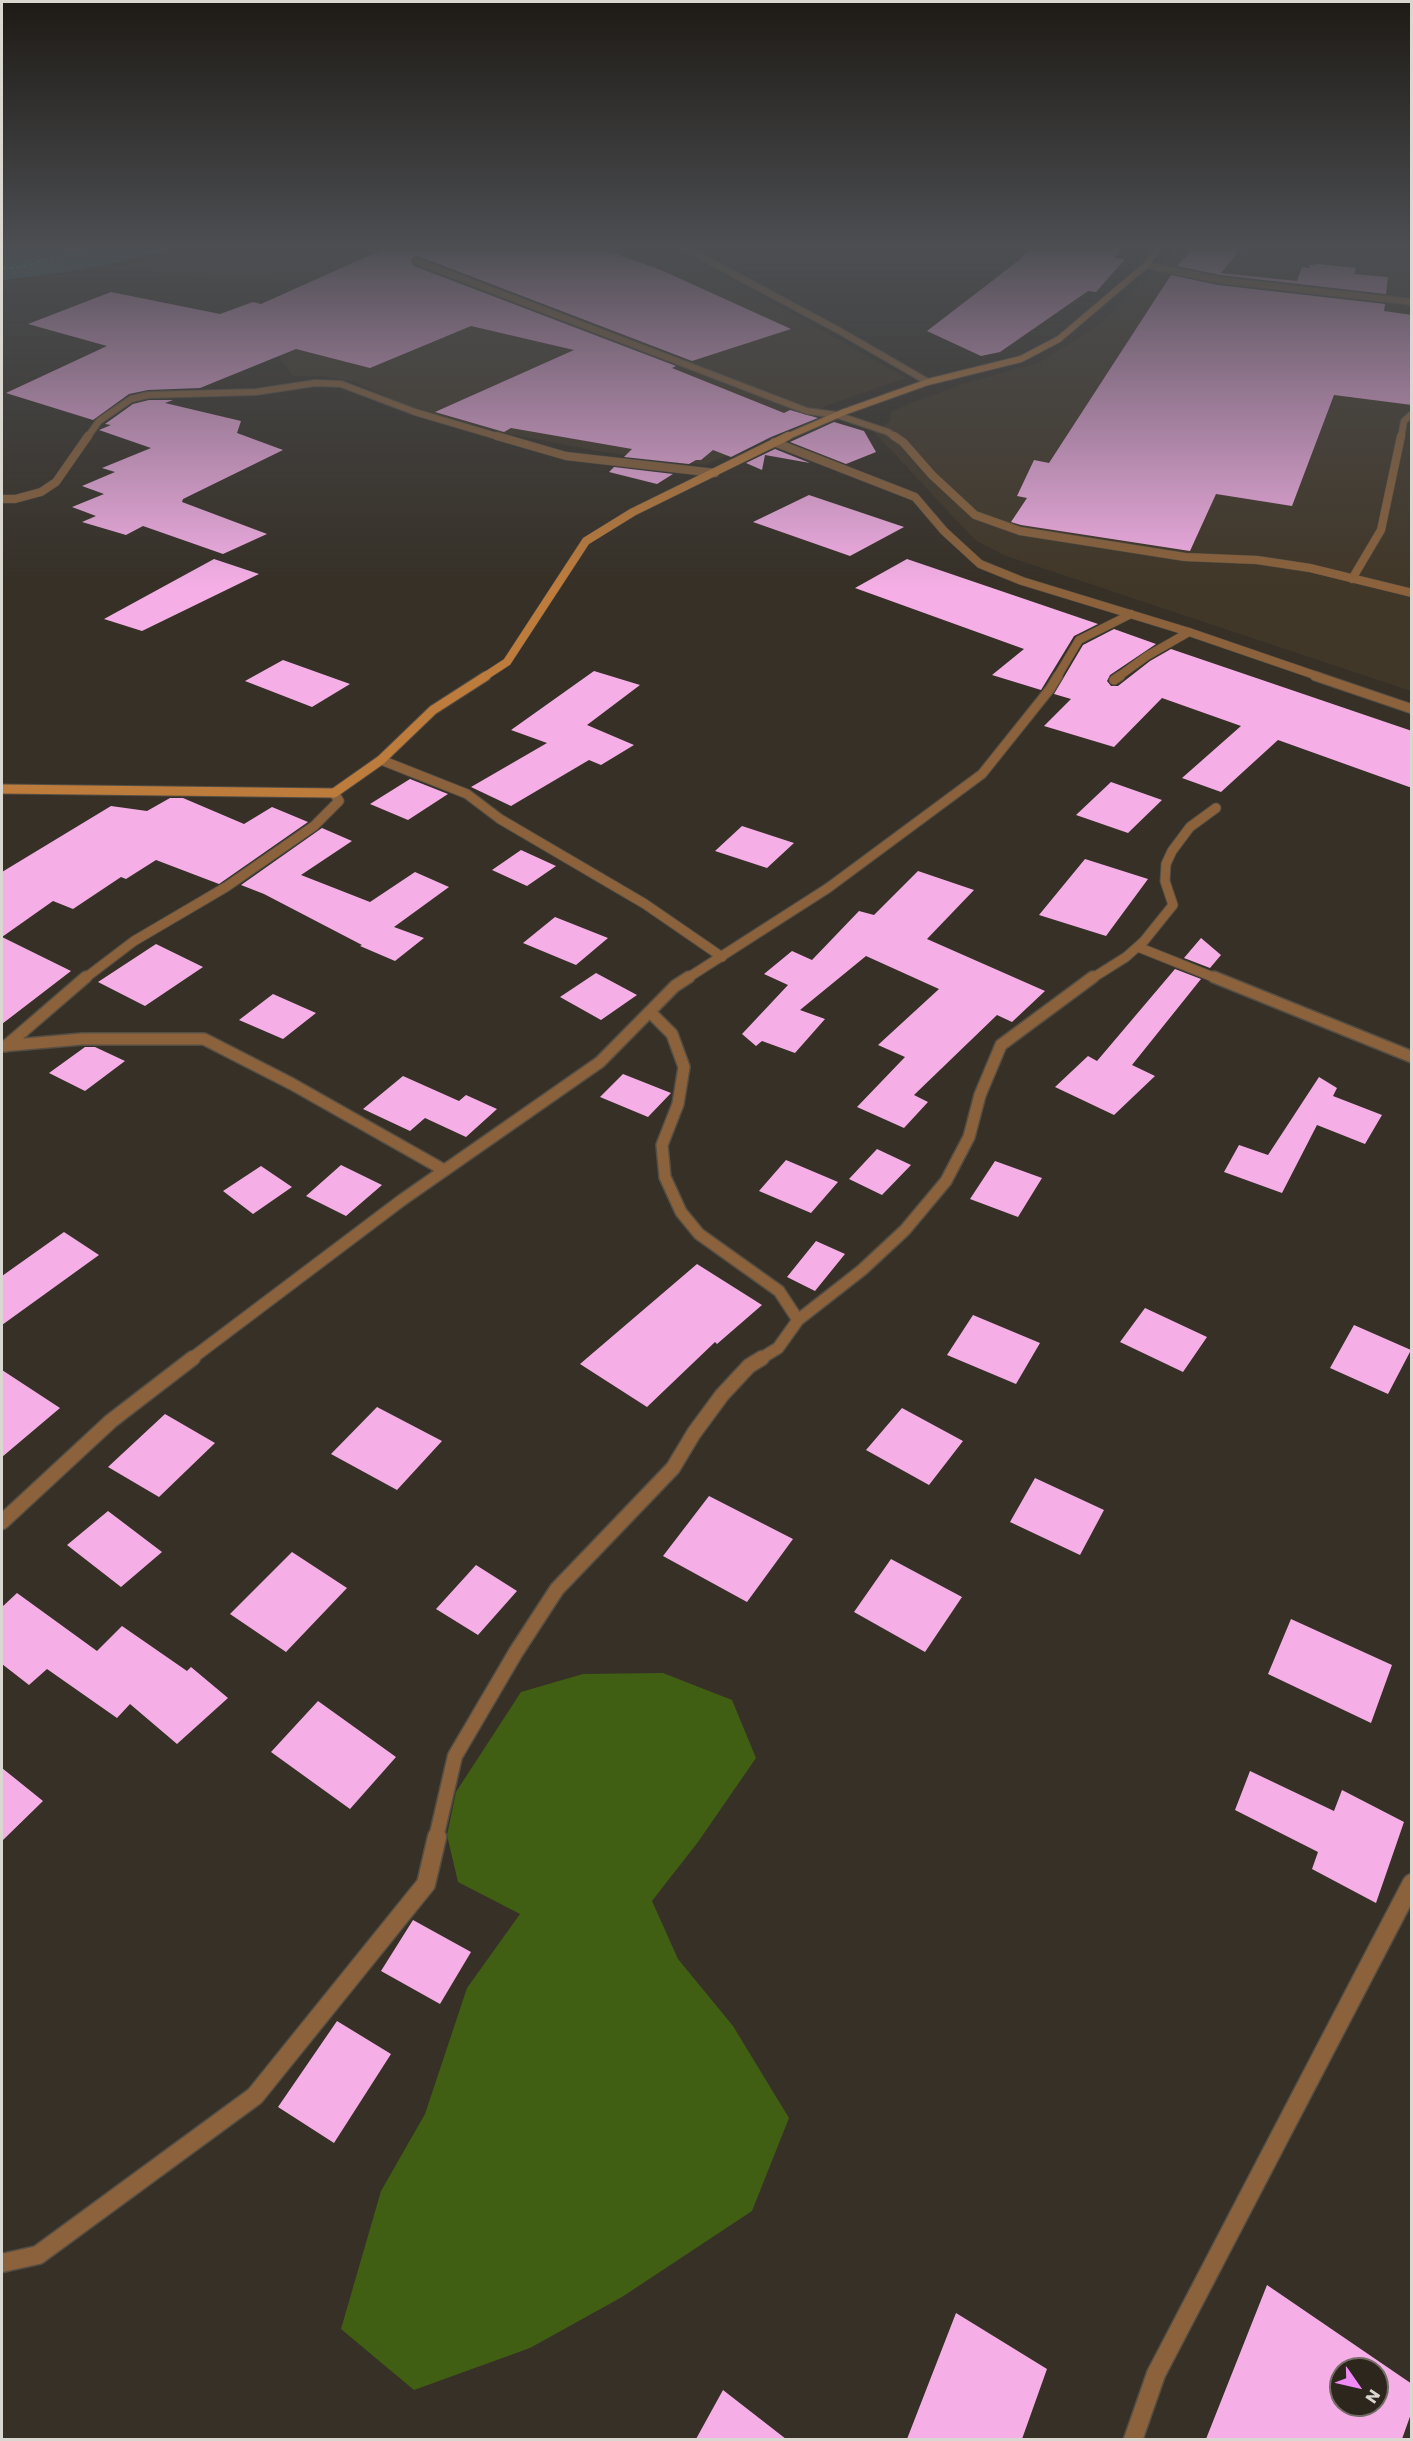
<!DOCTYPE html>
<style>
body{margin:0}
#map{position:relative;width:1413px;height:2441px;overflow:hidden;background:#363027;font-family:Poppins,sans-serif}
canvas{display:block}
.frame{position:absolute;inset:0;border:3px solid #dad6d0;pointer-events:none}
.north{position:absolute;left:1329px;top:2357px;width:60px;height:60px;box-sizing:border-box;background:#2c261d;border:2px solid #726c65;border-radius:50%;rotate:124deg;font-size:16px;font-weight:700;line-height:24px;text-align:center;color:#dad6d0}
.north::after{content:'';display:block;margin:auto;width:21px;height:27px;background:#f18af4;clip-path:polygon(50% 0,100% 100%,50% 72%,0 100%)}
</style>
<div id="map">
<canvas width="1413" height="2441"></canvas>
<div class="frame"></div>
<div class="north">N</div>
</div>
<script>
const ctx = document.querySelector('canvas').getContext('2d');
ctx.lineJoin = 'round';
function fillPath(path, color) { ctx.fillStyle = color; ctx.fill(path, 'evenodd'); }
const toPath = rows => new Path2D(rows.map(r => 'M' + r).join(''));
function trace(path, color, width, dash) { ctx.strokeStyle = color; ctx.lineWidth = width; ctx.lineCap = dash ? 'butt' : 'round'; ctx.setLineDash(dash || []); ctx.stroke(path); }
const built = toPath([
 [182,247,673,247,906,378,826,406,740,450,705,465,597,451,495,431,443,416,407,406,355,382,322,376,293,376,264,336,344,282,198,278,124,267],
 [1174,247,1411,249,1411,691,1006,556,975,540,874,432,890,421,891,412,911,403,962,384,1038,363,1092,330,1116,310]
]);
const green = toPath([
 [663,1673,732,1700,756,1758,698,1842,652,1901,678,1959,733,2026,789,2118,752,2211,622,2297,530,2348,414,2390,341,2329,381,2191,425,2114,467,1988,520,1914,458,1882,447,1835,456,1792,521,1692,583,1674]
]);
const water = toPath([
 [23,247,173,247,166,251,81,270,2,280,2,250]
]);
const ferry = toPath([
 [2,269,20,267,96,247]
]);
const building = toPath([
 [388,247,596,247,661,270,791,329,692,361,418,256,413,257,411,261,414,266,676,366,672,368,784,413,790,410,818,418,771,437,731,457,713,450,701,460,696,460,689,464,624,457,632,449,511,428,504,432,435,412,574,350,471,326,370,368,296,349,200,388,148,390,129,394,93,420,6,393,107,346,28,324,111,292,220,314,253,302,261,304],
 [1031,247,1123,247,1114,258,1125,259,1096,292,1088,291,1000,352,981,356,927,331,1018,261],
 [1195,247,1242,247,1221,273,1297,281,1302,267,1309,268,1310,265,1318,264,1356,268,1354,274,1388,277,1386,294,1220,275,1177,266],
 [1171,275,1218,285,1385,304,1384,311,1412,315,1412,405,1334,395,1292,506,1216,494,1190,551,1021,525,1011,522,1027,498,1017,496,1034,460,1049,463],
 [149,400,173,400,165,403,241,421,237,433,283,450,183,499,182,502,267,534,223,554,143,526,126,535,82,522,96,516,72,507,104,494,82,486,115,472,102,468,151,448,99,430,111,425,105,424,133,404],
 [834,422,864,431,876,452,846,464,790,442],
 [775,449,810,463,765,455,762,470,746,463],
 [614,467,673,474,657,484,609,472],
 [809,495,904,527,850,556,753,522],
 [214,559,259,574,142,631,104,619],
 [907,559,1098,624,1074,636,1041,690,992,675,1024,649,855,588],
 [1114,629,1156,644,1110,675,1107,681,1111,686,1118,686,1150,661,1171,649,1412,731,1412,788,1278,740,1221,792,1182,778,1241,726,1162,698,1114,747,1044,726,1071,699,1054,694,1083,645],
 [283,660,350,684,312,707,245,681],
 [594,671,640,685,587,725,634,745,601,765,589,760,511,806,471,787,547,743,511,730],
 [410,779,448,794,408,820,370,804],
 [1111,782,1162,800,1128,833,1076,815],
 [170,798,183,798,244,824,272,807,308,822,219,884,156,860,126,879,121,877,73,909,53,901,2,937,2,872,111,806,147,811],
 [742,826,794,843,767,868,715,851],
 [322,828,352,841,301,875,370,902,415,872,449,887,394,927,424,938,395,961,360,946,362,945,264,894,241,885],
 [521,850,556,866,527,886,492,870],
 [1085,859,1148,879,1106,936,1039,915],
 [918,871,974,890,927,939,1045,991,1012,1022,997,1015,914,1095,928,1102,904,1128,857,1107,905,1057,878,1045,939,989,866,956,800,1010,825,1019,795,1053,762,1041,756,1046,742,1034,788,985,764,974,792,951,812,960,859,911,874,915],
 [555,917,608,938,576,965,523,943],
 [2,937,71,971,2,1024],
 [1201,938,1221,955,1210,968,1184,958],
 [156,944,203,967,145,1006,98,982],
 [1175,969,1201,979,1132,1065,1155,1076,1114,1115,1055,1087,1088,1056,1097,1061],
 [596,973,637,995,601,1020,560,997],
 [273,994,316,1013,283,1039,239,1020],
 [85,1047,95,1047,125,1061,85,1091,49,1073],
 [623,1074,671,1093,648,1117,600,1097],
 [403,1076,459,1101,466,1095,497,1109,466,1137,425,1118,410,1131,363,1109],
 [1319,1077,1337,1088,1333,1096,1382,1115,1365,1144,1317,1125,1282,1193,1224,1172,1239,1145,1268,1155],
 [877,1149,911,1165,882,1195,849,1179],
 [786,1160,838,1182,811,1213,759,1191],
 [995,1161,1042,1178,1018,1217,970,1199],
 [341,1165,382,1185,346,1216,306,1196],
 [261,1166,292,1187,253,1214,223,1191],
 [64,1232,99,1255,2,1325,2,1276],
 [816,1241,845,1254,815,1291,787,1277],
 [697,1264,762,1305,717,1344,715,1342,647,1407,580,1364],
 [1145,1308,1207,1337,1183,1372,1120,1342],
 [973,1315,1040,1343,1016,1384,947,1355],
 [1354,1325,1411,1350,1388,1394,1330,1368],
 [2,1370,60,1408,2,1457],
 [377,1407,442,1441,397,1490,331,1454],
 [902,1408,963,1441,929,1485,866,1450],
 [165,1414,215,1443,159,1497,108,1467],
 [1035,1478,1104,1510,1080,1555,1010,1522],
 [709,1496,793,1539,747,1602,663,1556],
 [108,1511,162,1552,121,1587,67,1545],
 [292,1552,347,1588,286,1652,230,1614],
 [891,1559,962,1597,925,1652,854,1612],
 [476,1565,517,1591,478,1635,436,1609],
 [17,1593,97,1651,122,1626,187,1671,191,1667,228,1698,177,1744,130,1704,117,1718,47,1669,29,1685,2,1664,2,1607],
 [1291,1619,1392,1665,1371,1723,1268,1674],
 [318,1701,396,1757,350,1809,271,1752],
 [2,1768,43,1801,2,1841],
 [1250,1771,1334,1811,1342,1790,1404,1822,1376,1903,1312,1869,1318,1852,1235,1810],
 [413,1920,471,1952,440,2004,381,1971],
 [337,2021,391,2054,334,2143,278,2107],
 [1267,2285,1412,2384,1412,2411,1402,2439,1206,2439],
 [1341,2369,1377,2369,1377,2405,1341,2405],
 [956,2313,1047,2369,1022,2439,907,2439],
 [723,2390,786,2439,696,2439]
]);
const laneFar1 = toPath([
 [1146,265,1219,280,1412,302],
 [1401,438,1404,421,1412,414]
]);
const lane = toPath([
 [1352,579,1381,530,1401,436]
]);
const streetFar5 = toPath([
 [683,247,838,330,928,382],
 [416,261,807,411,837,415,888,432,896,438],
 [87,438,99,421,131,399,148,395,256,392,315,383,341,384,415,412,503,438]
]);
const streetFar4 = toPath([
 [497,436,566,456,715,473],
 [894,436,903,442,932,475,975,515,1020,531,1185,557,1257,560,1310,568,1412,593],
 [774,442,915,497,944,531,980,564,1022,581,1189,632,1320,677],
 [2,499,15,499,41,492,56,482,88,436],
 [1057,677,1079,640,1131,614],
 [1118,677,1147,656,1189,632]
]);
const streetFar3 = toPath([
 [1315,676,1412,709],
 [1114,680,1120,676],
 [381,760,467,794,500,819,645,904,722,957],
 [1138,947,1218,979],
 [84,979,134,941,226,887,314,826,339,801,334,793],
 [686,979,828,888,982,774,1050,689,1058,676],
 [1091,979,1126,957,1144,941,1173,905,1165,881,1166,864,1172,851,1190,827,1216,808]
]);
const streetFar2 = toPath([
 [1214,977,1412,1057],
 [650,1012,672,1034,684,1067,678,1104,662,1145,665,1177,681,1212,699,1234,779,1291,798,1320,778,1348,760,1359],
 [2,1046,82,1039,204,1039,292,1084,444,1170],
 [6,1046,86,977],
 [798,1320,862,1270,905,1230,946,1181,969,1137,980,1095,1001,1045,1093,977],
 [191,1359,402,1200,600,1062,675,986,689,977]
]);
const streetFar1 = toPath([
 [2,1522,111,1421,193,1358],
 [436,1838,455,1756,516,1652,557,1589,673,1468,694,1433,722,1395,749,1366,762,1358]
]);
const street = toPath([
 [2,2263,38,2255,255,2096,426,1884,437,1837],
 [1133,2440,1156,2374,1412,1883]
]);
const secondaryFar2 = toPath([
 [784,438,844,412,928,382,1021,359,1059,339,1146,265,1160,247]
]);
const secondaryFar1 = toPath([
 [484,677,507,662,586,541,633,512,788,436]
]);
const secondary = toPath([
 [2,789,334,793,381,760,433,710,486,676]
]);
fillPath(built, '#413728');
fillPath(green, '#415f13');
fillPath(water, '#2f6e73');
trace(ferry, '#11ddea', 1.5, [4, 3]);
fillPath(building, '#f5afe6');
trace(laneFar1, '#544e45', 8);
trace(lane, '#544e45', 9);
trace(streetFar5, '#544e45', 8);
trace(streetFar4, '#544e45', 9);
trace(streetFar3, '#544e45', 11);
trace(streetFar2, '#544e45', 14);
trace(streetFar1, '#544e45', 17);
trace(street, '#544e45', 21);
trace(secondaryFar2, '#544e45', 8);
trace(secondaryFar1, '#544e45', 9);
trace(secondary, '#544e45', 11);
trace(laneFar1, '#8b623c', 6);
trace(lane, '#8b623c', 8);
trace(streetFar5, '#8b623c', 6);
trace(streetFar4, '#8b623c', 8);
trace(streetFar3, '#8b623c', 9);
trace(streetFar2, '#8b623c', 11);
trace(streetFar1, '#8b623c', 14);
trace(street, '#8b623c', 18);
trace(secondaryFar2, '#be7c3c', 6);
trace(secondaryFar1, '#be7c3c', 8);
trace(secondary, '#be7c3c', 9);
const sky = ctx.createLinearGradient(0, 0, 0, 588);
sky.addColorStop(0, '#1e1a15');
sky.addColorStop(0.42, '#4c4e52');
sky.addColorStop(1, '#4c4e5200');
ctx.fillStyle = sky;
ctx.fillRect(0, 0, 1413, 588);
</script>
